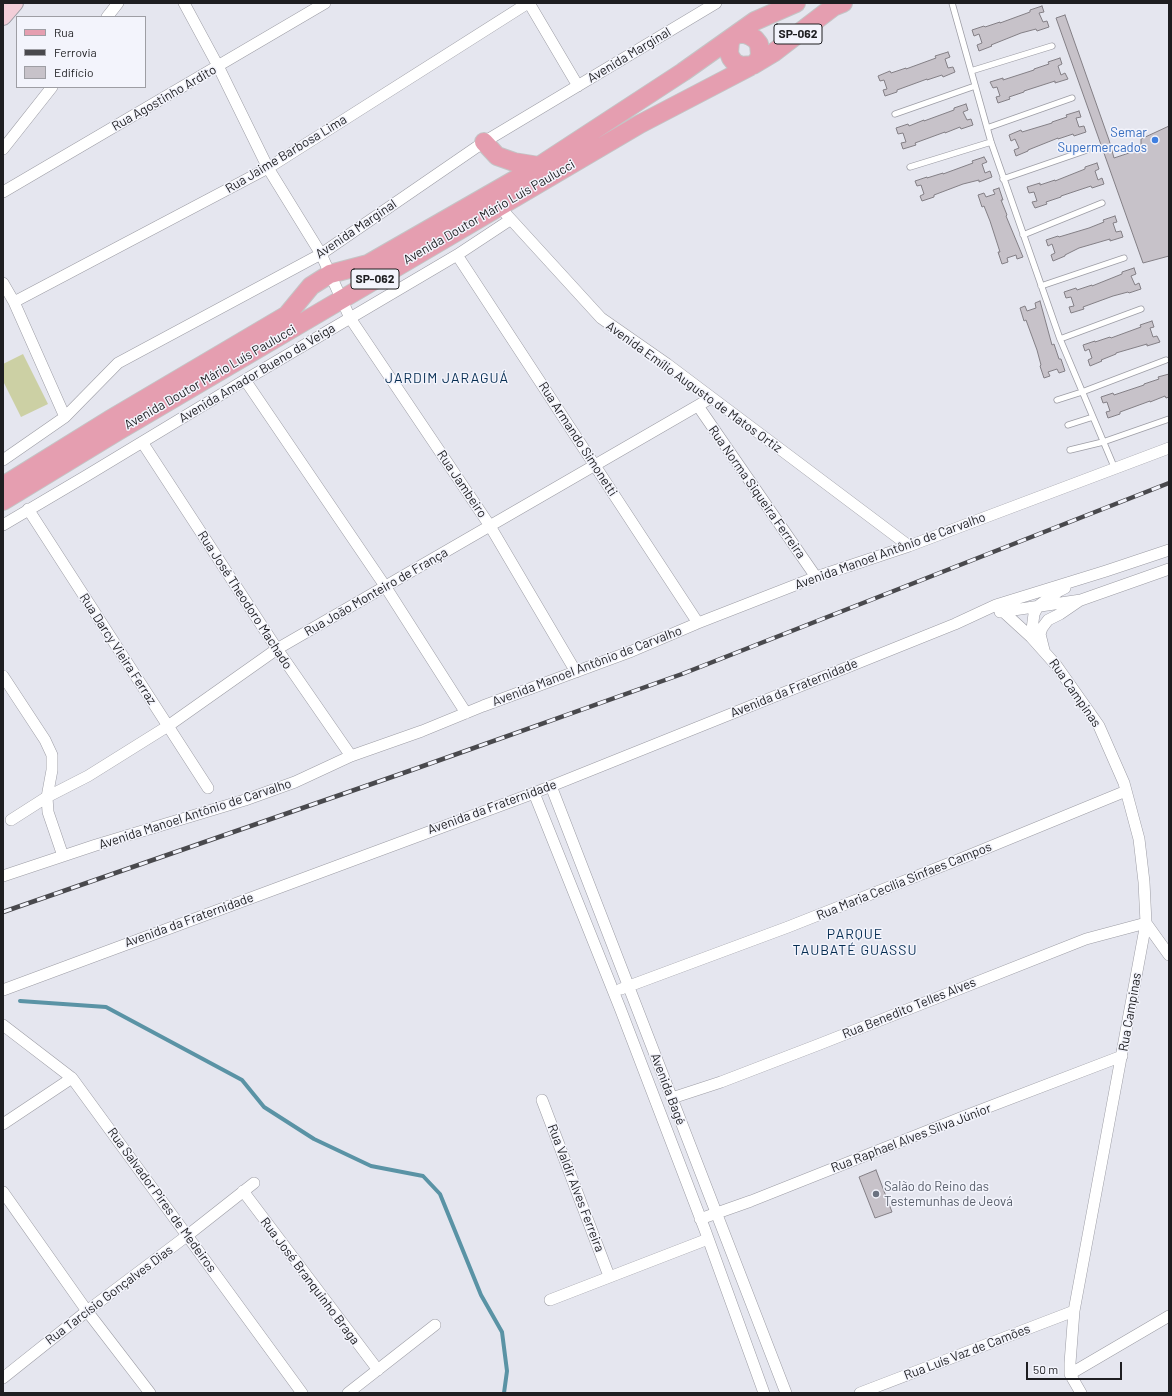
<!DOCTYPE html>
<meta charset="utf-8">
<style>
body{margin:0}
#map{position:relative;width:1172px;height:1396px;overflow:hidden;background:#e5e6ef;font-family:Barlow,sans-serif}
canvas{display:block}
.frame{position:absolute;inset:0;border:4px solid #1e1e21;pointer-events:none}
.legend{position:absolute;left:16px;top:16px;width:130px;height:72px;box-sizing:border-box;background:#f3f4fc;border:1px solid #9e9ea4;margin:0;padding:5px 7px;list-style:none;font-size:12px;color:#1e1e21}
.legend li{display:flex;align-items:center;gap:8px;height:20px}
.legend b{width:20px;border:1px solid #9e9ea4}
.scale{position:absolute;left:1026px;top:1362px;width:96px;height:18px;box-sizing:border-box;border:2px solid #1e1e21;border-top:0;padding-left:5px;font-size:12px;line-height:14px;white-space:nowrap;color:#1e1e21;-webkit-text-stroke:3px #f3f4fc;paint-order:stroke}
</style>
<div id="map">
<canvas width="1172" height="1396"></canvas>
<div class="frame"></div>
<ul class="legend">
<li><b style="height:5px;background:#e59eb0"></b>Rua</li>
<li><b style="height:5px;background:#49494d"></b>Ferrovia</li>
<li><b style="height:11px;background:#c7c2c9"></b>Edifício</li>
</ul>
<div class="scale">50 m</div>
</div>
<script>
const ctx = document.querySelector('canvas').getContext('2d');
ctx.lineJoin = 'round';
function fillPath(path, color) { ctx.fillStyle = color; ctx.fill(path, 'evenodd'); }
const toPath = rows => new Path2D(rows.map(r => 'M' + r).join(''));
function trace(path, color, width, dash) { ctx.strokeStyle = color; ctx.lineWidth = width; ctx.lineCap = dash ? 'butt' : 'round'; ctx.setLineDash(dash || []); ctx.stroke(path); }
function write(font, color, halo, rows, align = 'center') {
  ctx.font = font + ' Barlow,sans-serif'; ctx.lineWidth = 3; ctx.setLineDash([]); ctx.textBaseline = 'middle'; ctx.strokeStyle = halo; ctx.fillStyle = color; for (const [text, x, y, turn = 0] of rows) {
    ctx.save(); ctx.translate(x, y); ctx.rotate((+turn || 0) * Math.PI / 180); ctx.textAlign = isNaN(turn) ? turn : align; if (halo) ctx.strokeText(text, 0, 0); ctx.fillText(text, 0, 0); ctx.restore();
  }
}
const green = toPath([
 [23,354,48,404,21,417,3,381,3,364]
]);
const stream = toPath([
 [20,1001,106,1007,242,1080,264,1107,314,1139,371,1166,423,1176,440,1194,481,1295,502,1332,507,1371,504,1393]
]);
const building = toPath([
 [1042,6,1044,12,1039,13,1043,22,1047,21,1049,27,1037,31,1036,29,1021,33,991,45,992,46,979,51,977,45,982,43,979,34,974,36,972,30,984,26,985,27,1000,22,1000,23,1030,12,1030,10,1042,6],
 [1065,15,1109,140,1114,158,1141,149,1141,139,1169,126,1169,256,1143,263,1056,18,1065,15],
 [948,52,950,57,945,59,948,68,953,67,955,72,943,77,942,75,927,80,927,79,897,90,897,92,885,96,883,90,887,89,884,80,880,81,878,76,890,71,891,73,906,68,906,69,936,58,935,56,948,52],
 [1060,58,1062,64,1058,66,1061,75,1065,73,1068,79,1055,83,1055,81,1024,91,1024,92,1009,97,1010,99,998,103,996,97,1000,96,997,87,993,88,990,82,1003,78,1003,80,1034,70,1034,69,1049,64,1048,62,1060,58],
 [966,104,968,110,963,112,967,120,971,119,973,125,961,129,960,127,945,133,945,132,915,143,916,145,903,149,901,143,906,142,903,133,898,134,896,128,908,124,909,126,924,120,924,121,954,110,954,108,966,104],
 [1079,111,1081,117,1076,118,1079,127,1084,126,1086,132,1074,136,1073,134,1058,139,1058,138,1028,150,1028,151,1016,156,1014,150,1019,148,1015,139,1011,141,1009,135,1021,130,1022,132,1052,123,1052,122,1067,117,1066,115,1079,111],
 [984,157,987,162,982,164,985,173,990,171,992,177,979,182,979,180,963,184,934,195,934,197,922,201,920,196,924,194,921,185,917,186,915,181,927,177,927,178,943,173,943,174,973,163,972,161,984,157],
 [1097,163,1099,169,1095,171,1098,180,1102,178,1104,184,1092,188,1091,186,1061,196,1061,197,1046,202,1047,204,1035,208,1032,202,1037,201,1034,192,1029,193,1027,187,1040,183,1040,185,1055,180,1055,181,1085,169,1085,167,1097,163],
 [999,188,1003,200,1001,200,1007,215,1006,216,1023,257,1017,259,1016,255,1007,258,1008,262,1002,264,998,252,1000,252,990,221,984,206,982,207,978,195,984,193,986,197,995,194,993,190,999,188],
 [1115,216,1117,222,1113,223,1116,232,1121,231,1123,237,1110,241,1110,239,1079,248,1065,255,1065,256,1053,261,1051,255,1055,253,1052,244,1048,246,1046,240,1058,236,1059,237,1089,228,1104,222,1103,220,1115,216],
 [1134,268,1136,274,1131,276,1135,285,1139,283,1141,289,1129,293,1128,292,1113,296,1083,307,1084,309,1071,313,1069,307,1074,306,1071,297,1066,298,1064,292,1076,288,1077,290,1092,285,1092,286,1122,274,1122,272,1134,268],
 [1040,301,1052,345,1054,344,1059,359,1061,359,1065,371,1059,373,1057,369,1048,372,1050,376,1044,378,1040,366,1041,365,1037,350,1026,320,1024,321,1020,308,1025,306,1027,311,1036,308,1035,303,1040,301],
 [1152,321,1154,327,1150,328,1153,337,1157,336,1160,342,1147,346,1147,344,1116,353,1116,354,1101,360,1102,361,1090,366,1088,360,1092,358,1089,349,1085,351,1083,345,1095,341,1095,342,1110,337,1111,338,1141,327,1140,325,1152,321],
 [1169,374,1169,397,1166,398,1165,396,1150,402,1150,401,1120,412,1120,414,1108,418,1106,412,1110,411,1107,402,1103,403,1101,397,1113,393,1114,395,1144,385,1144,384,1159,379,1158,377,1169,374],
 [876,1170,892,1212,875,1218,859,1177,876,1170]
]);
const service = toPath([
 [952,3,991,142,1060,339,1115,469],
 [971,71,1052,46],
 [895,114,975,86],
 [987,128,1072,98],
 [910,167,991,142],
 [1003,179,1087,150],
 [1023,235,1102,203],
 [1041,286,1124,258],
 [1060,339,1141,309],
 [1057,400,1082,392,1166,360],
 [1068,425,1093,417],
 [1070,450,1103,442,1169,419]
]);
const minor = toPath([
 [184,3,218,66,268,168,321,254,350,318,490,526,576,672],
 [529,3,578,86],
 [107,17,118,3],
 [3,149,52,87],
 [3,192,325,3],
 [506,214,601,318,667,364,909,546],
 [457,255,698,623],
 [3,283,14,302,65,417],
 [14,302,268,168,528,3],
 [245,380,385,586,466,713],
 [698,406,816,577],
 [142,442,277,649,351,756],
 [3,460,65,417,118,363,321,254,484,142,716,3],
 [28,509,208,788],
 [3,525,86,476,245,380,457,255,510,220],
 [996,605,1031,637,1056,665,1099,726,1124,783,1139,839,1144,882,1146,923,1074,1311,1070,1363,1070,1374,1081,1393],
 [1000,612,1081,600,1169,569],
 [1031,637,1034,614,1038,606,1059,591,1065,588],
 [1044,650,1040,634,1042,628,1048,620,1060,614,1079,601],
 [3,676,45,740,52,755,52,770,47,797,48,812,63,856],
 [551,786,786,1393],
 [534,793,620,1008,705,1230,764,1393],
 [11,820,47,797,88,776,168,726,277,649,711,398],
 [3,876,96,845,245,800,295,782,351,756,422,731,483,706,632,651,698,623,816,577,909,546,1169,448],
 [621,989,788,927,965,857,1126,791],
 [3,990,534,793,955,624,996,605,1106,571,1169,550],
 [3,1025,72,1078,302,1393],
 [672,1098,721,1082,820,1044,1086,939,1146,923,1169,955],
 [542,1100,609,1276],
 [3,1124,72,1078],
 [243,1191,378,1370],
 [3,1192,87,1311,150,1393],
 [700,1219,751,1201,965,1116,1122,1056],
 [550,1300,708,1239],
 [1070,1374,1169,1316],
 [3,1378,87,1311,188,1235,254,1183],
 [348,1393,435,1325],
 [860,1393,1074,1311]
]);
const secondary = toPath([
 [3,17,15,3]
]);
const primary = toPath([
 [739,34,745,34,750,36,755,39,759,44,760,55,758,60,753,65,741,66,735,63,731,58,729,53,730,41,734,36,739,34],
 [484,142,497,156,514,162,539,166],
 [3,486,111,419,287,315,311,286,330,274,368,264,539,166,683,72,755,21,796,3],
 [3,501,118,431,640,124,753,65,773,53,833,7,843,3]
]);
const rail = toPath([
 [3,912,409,771,682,674,1169,483]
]);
const markers = [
 [1155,140,4,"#3f7fe0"],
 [876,1194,4,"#6b7280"]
];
const shields = [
 [798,34,48],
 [375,279,48]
];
const shieldNames = [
 ["SP-062",798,34],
 ["SP-062",375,279]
];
const streetNames = [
 ["Avenida Marginal",629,55,-31],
 ["Rua Agostinho Ardito",164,98,-30],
 ["Rua Jaime Barbosa Lima",286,154,-31],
 ["Avenida Doutor Mário Luís Paulucci",489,212,-30],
 ["Avenida Marginal",356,229,-34],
 ["Avenida Amador Bueno da Veiga",257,373,-31],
 ["Avenida Doutor Mário Luís Paulucci",210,377,-30],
 ["Avenida Emílio Augusto de Matos Ortiz",694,387,36],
 ["Rua Armando Simonetti",578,439,57],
 ["Rua Jambeiro",462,484,56],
 ["Rua Norma Siqueira Ferreira",757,492,55],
 ["Avenida Manoel Antônio de Carvalho",890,551,-20],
 ["Rua João Monteiro de França",376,592,-30],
 ["Rua José Theodoro Machado",245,600,57],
 ["Rua Darcy Vieira Ferraz",118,649,57],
 ["Avenida Manoel Antônio de Carvalho",587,666,-21],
 ["Avenida da Fraternidade",794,688,-22],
 ["Rua Campinas",1075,693,55],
 ["Avenida da Fraternidade",492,807,-20],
 ["Avenida Manoel Antônio de Carvalho",195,814,-18],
 ["Rua Maria Cecília Sinfaes Campos",904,881,-22],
 ["Avenida da Fraternidade",189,920,-20],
 ["Rua Benedito Telles Alves",909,1008,-22],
 ["Rua Campinas",1130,1012,-80],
 ["Avenida Bagé",668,1089,69],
 ["Rua Raphael Alves Silva Júnior",911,1138,-21],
 ["Rua Valdir Alves Ferreira",576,1188,69],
 ["Rua Salvador Pires de Medeiros",162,1200,54],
 ["Rua José Branquinho Braga",310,1281,53],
 ["Rua Tarcísio Gonçalves Dias",109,1295,-37],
 ["Rua Luís Vaz de Camões",967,1352,-21]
];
const shopNames = [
 ["Semar",1147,133],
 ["Supermercados",1147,148]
];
const worshipNames = [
 ["Salão do Reino das",884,1187],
 ["Testemunhas de Jeová",884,1202]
];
const neighbourhoodNames = [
 ["JARDIM JARAGUÁ",447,378],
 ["PARQUE",855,934],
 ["TAUBATÉ GUASSU",855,950]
];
fillPath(green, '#ccd0a4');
trace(stream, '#5a93a5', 4);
fillPath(building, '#c7c2c9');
trace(building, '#837f85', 1);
trace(service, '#9c9ca4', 7);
trace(minor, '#9c9ca4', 12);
trace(secondary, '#9c9ca4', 18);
trace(primary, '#c4c4c5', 20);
trace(service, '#fff', 5.5);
trace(minor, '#fff', 11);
trace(secondary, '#f2ced8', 16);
trace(primary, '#e59eb0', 18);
trace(rail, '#49494d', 4.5);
trace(rail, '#f3f4fc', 3, [9]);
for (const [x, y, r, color] of markers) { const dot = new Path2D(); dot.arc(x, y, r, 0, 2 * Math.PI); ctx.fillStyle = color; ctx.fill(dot); trace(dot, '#f3f4fc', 1.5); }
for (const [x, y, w] of shields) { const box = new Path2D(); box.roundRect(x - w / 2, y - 10, w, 20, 3); ctx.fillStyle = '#f3f4fc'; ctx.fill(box); trace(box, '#1e1e21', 1); }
write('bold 12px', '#1e1e21', null, shieldNames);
write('13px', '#1e1e21', '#f3f4fc', streetNames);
write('13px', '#366cbe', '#f3f4fc', shopNames, 'right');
write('13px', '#5b616d', '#f3f4fc', worshipNames, 'left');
ctx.letterSpacing = '1px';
write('14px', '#062d52', '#f3f4fc', neighbourhoodNames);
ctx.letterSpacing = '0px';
</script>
